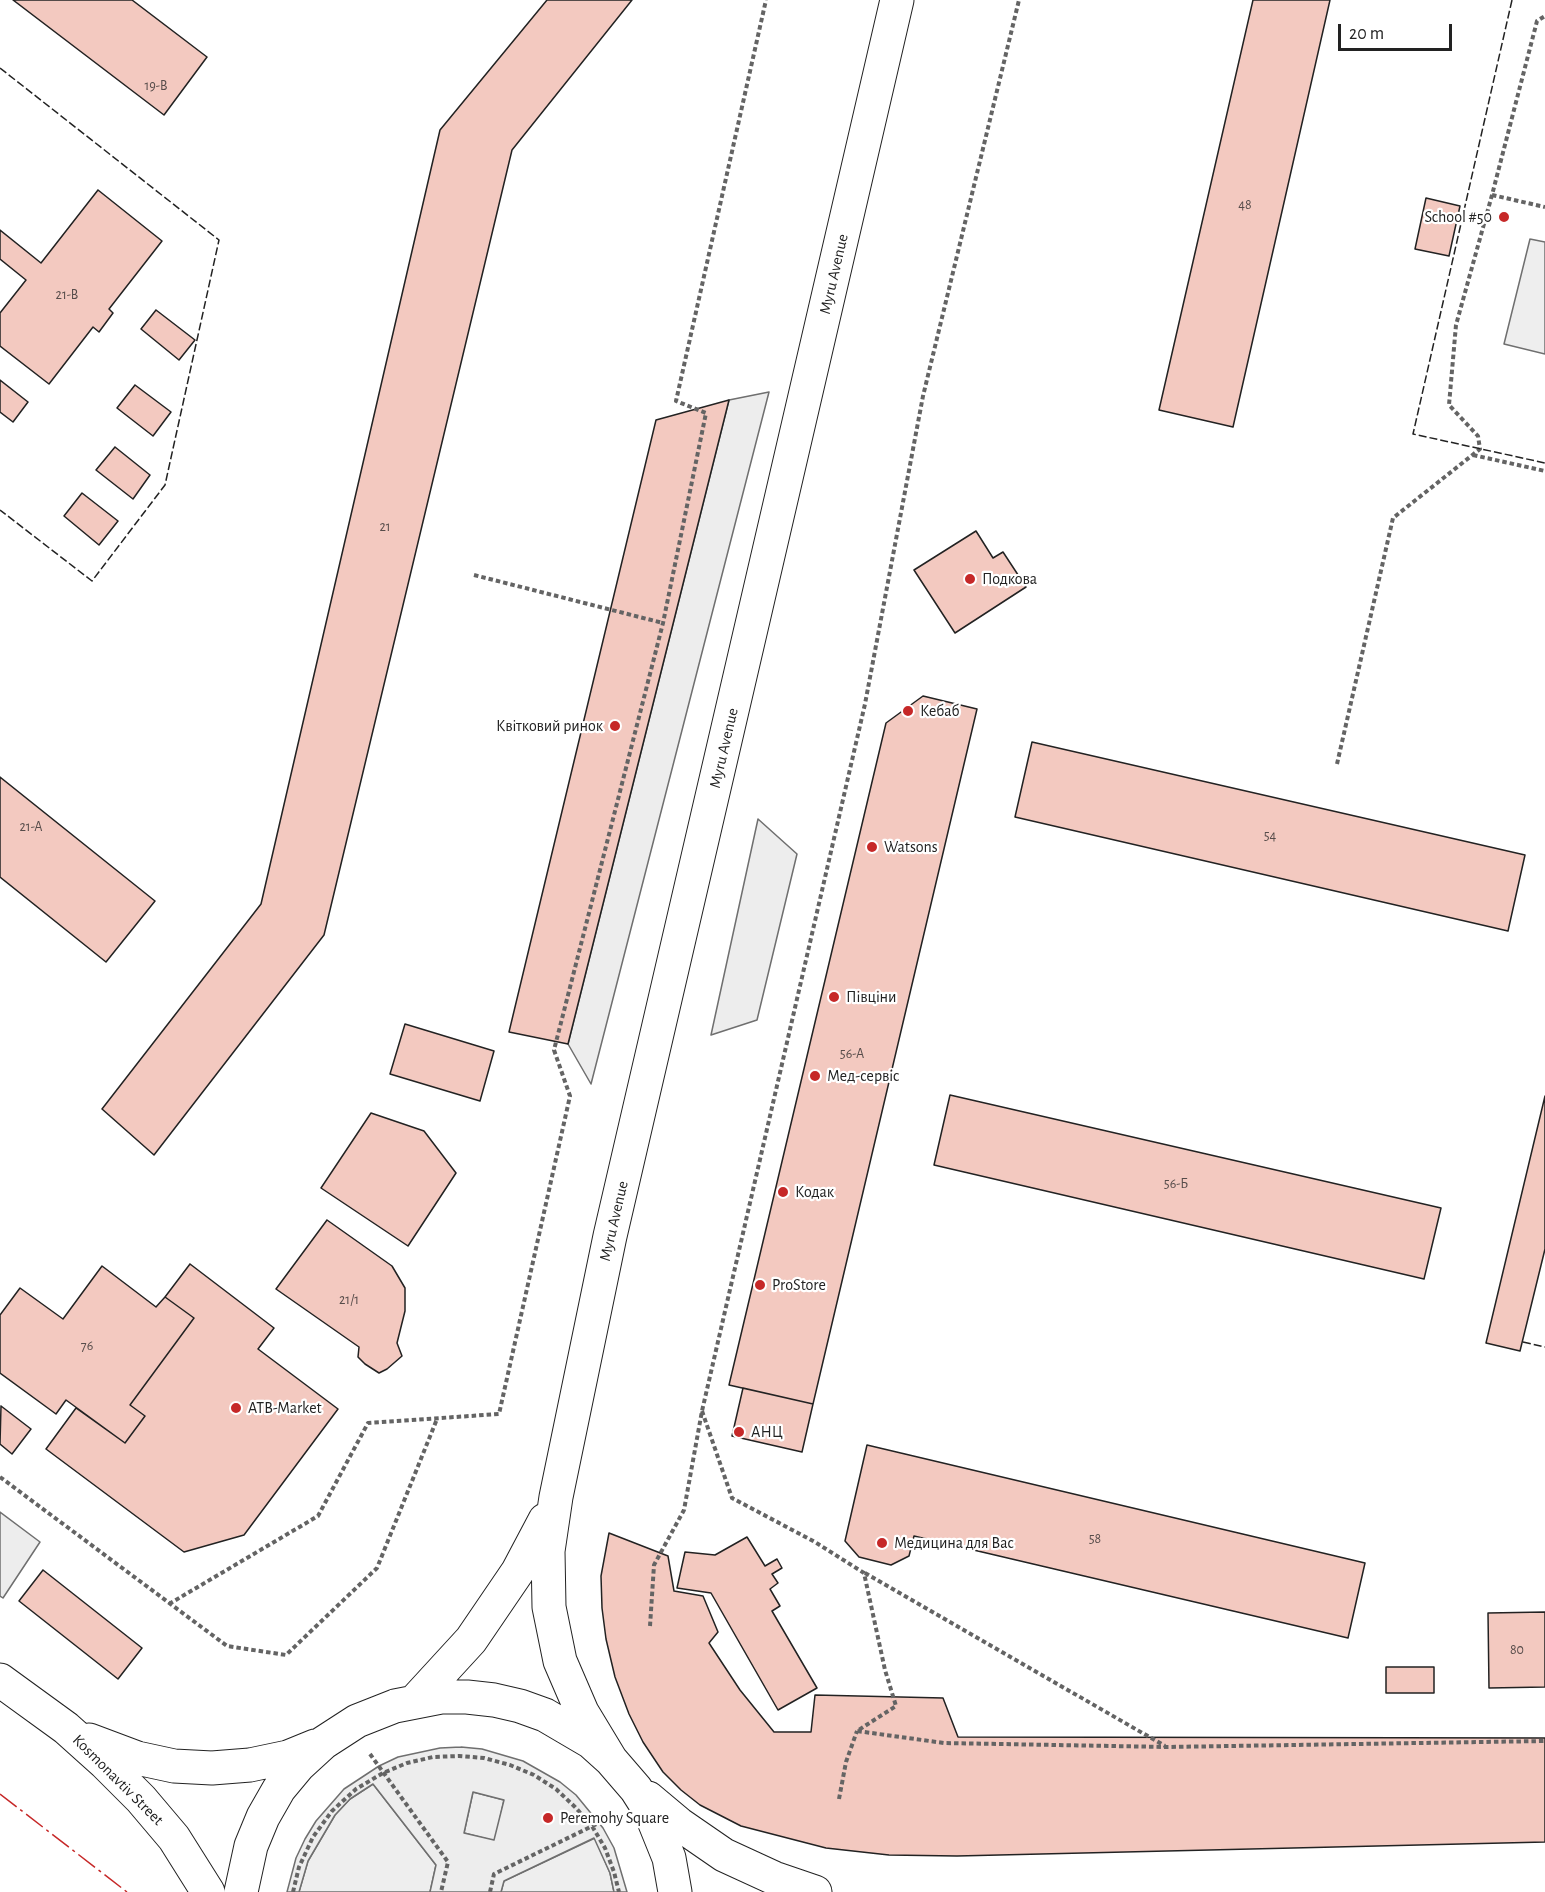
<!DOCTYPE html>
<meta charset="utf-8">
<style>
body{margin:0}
#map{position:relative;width:1545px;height:1892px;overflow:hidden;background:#fff;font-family:"Alegreya Sans",sans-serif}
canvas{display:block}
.scale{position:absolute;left:1338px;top:24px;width:114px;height:27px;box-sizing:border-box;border:3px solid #222;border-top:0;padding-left:8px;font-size:18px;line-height:21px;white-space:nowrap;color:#222;-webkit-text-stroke:4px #fff;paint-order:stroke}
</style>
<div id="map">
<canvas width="1545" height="1892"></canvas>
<div class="scale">20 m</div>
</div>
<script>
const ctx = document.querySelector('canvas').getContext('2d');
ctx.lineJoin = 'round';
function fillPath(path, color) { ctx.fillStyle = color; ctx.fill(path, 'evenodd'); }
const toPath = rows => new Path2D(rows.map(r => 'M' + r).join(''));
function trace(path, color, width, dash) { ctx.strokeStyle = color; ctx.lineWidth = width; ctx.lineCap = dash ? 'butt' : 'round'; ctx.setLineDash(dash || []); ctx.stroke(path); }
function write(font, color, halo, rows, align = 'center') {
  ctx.font = font + ' "Alegreya Sans",sans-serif'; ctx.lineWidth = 4.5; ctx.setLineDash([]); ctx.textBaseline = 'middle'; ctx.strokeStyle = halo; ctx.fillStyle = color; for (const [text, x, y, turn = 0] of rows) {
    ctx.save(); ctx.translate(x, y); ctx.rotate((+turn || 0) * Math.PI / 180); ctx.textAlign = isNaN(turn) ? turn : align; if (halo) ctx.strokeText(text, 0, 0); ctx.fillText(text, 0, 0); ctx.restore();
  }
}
const green = toPath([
 [1530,239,1545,242,1545,354,1504,344,1530,239],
 [373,1784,436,1865,430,1892,299,1892,308,1861,335,1815,350,1799,373,1784],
 [473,1792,504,1800,495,1841,464,1833,473,1792],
 [595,1838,610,1873,614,1892,501,1892,504,1881,595,1838]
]);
const parking = toPath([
 [769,392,591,1084,568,1044,729,400,769,392],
 [758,819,797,854,757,1020,711,1035,758,819],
 [0,1512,40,1542,3,1598,0,1596,0,1512],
 [461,1747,482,1749,523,1761,560,1782,576,1795,603,1828,614,1848,627,1892,614,1892,610,1873,594,1838,504,1881,501,1892,430,1892,436,1865,373,1784,350,1799,335,1815,308,1861,299,1892,287,1892,296,1858,305,1839,316,1821,344,1789,379,1766,398,1757,440,1748,461,1747],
 [473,1792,504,1800,494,1840,464,1833,473,1792]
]);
const building = toPath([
 [13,0,132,0,207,57,164,115,13,0],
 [547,0,632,0,512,150,324,935,154,1155,102,1109,261,904,440,130,547,0],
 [1253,0,1330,0,1233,427,1159,410,1253,0],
 [98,190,162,241,109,309,113,313,99,332,93,327,49,384,0,346,0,313,26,280,0,259,0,230,41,263,98,190],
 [1426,198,1460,206,1449,256,1415,249,1426,198],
 [156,310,195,340,179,360,141,329,156,310],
 [0,380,28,402,13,422,0,412,0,380],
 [135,385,171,412,153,436,117,408,135,385],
 [729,400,568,1044,509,1032,656,420,729,400],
 [115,447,150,475,133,499,96,470,115,447],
 [82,493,118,521,99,545,64,516,82,493],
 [976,531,993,558,1003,552,1026,587,955,633,914,570,976,531],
 [923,696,977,709,813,1404,729,1385,886,723,923,696],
 [1032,742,1525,855,1508,931,1015,817,1032,742],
 [0,777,155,901,106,962,0,877,0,777],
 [405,1024,494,1051,480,1101,390,1074,405,1024],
 [950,1095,1441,1208,1424,1279,934,1165,950,1095],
 [1545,1096,1545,1249,1520,1351,1486,1343,1545,1096],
 [371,1113,424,1131,456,1173,408,1246,321,1188,371,1113],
 [327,1220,392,1266,405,1288,405,1311,397,1343,402,1356,387,1369,379,1373,365,1364,358,1357,359,1347,276,1289,327,1220],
 [190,1264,274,1328,258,1349,338,1409,244,1535,184,1552,46,1449,76,1408,125,1443,145,1416,130,1405,194,1318,165,1297,190,1264],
 [102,1266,156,1307,165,1297,194,1318,130,1405,145,1416,125,1443,66,1400,56,1414,0,1373,0,1315,20,1288,63,1319,102,1266],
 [743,1388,813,1404,802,1452,732,1436,743,1388],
 [1,1406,31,1429,12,1454,0,1444,1,1406],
 [867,1445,1365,1563,1348,1638,914,1536,909,1556,891,1565,859,1557,845,1541,867,1445],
 [609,1533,668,1556,674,1591,703,1596,718,1632,709,1643,740,1690,774,1732,811,1732,815,1695,943,1698,958,1737,1545,1738,1545,1842,957,1856,889,1855,826,1848,741,1826,700,1805,681,1790,663,1772,643,1742,629,1714,615,1677,606,1639,602,1608,601,1576,609,1533],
 [747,1537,765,1566,777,1559,782,1568,772,1574,778,1583,770,1589,780,1606,772,1611,817,1688,778,1710,711,1593,677,1588,685,1552,715,1555,747,1537],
 [43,1570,142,1648,118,1679,19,1601,43,1570],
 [1545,1612,1545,1687,1489,1688,1488,1613,1545,1612],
 [1386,1667,1434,1667,1434,1693,1386,1693,1386,1667]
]);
const path = toPath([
 [1492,195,1545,207],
 [1473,455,1545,471],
 [474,575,663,623],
 [1337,764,1393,518,1480,449,1478,436,1449,405,1456,325,1492,195,1537,21,1545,16],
 [702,1411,732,1498,815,1542,864,1573,885,1670,896,1706,857,1731,944,1743,1167,1747,1545,1741],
 [0,1477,227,1646,286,1655,377,1568,437,1419],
 [865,1573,1165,1746],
 [169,1604,318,1516,368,1423,499,1414,570,1096,554,1050,663,623,706,413,676,401,766,0],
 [650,1626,654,1565,684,1510,702,1411,865,704,923,396,1019,0],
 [370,1754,448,1862,441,1892],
 [839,1799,846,1762,857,1731],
 [293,1892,299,1867,313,1837,332,1811,356,1789,383,1773,407,1763,433,1757,459,1756,484,1758,510,1765,534,1775,556,1789,575,1807,592,1826,605,1848,614,1872,619,1892],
 [490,1892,494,1874,611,1817]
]);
const secondary = toPath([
 [0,1680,66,1728,105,1763,141,1799,174,1838,208,1892],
 [415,1701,471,1640,518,1571,545,1520],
 [89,1740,137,1758,174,1766,212,1768,250,1765,288,1757,315,1746],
 [611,1760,582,1712,560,1661,549,1607,548,1551,556,1497,610,1236,897,0],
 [648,1798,679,1824,724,1855,774,1878,815,1892],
 [241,1892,251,1846,263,1817,279,1789,299,1765,323,1743,357,1721,395,1706,441,1697,467,1697,494,1700,520,1706,545,1715,591,1742,611,1760,636,1789,650,1811,669,1858,675,1892]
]);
const fence = toPath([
 [1512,0,1413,434,1545,463],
 [0,68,219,240,165,485,92,581,0,510],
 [1523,1342,1545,1347]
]);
const power = toPath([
 [0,1794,127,1892]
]);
const markers = [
 [1504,217,6,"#c62828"],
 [970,579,6,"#c62828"],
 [908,711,6,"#c62828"],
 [615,726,6,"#c62828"],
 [872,847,6,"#c62828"],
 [834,997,6,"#c62828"],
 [815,1076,6,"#c62828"],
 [783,1192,6,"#c62828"],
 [760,1285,6,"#c62828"],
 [236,1408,6,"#c62828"],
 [739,1432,6,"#c62828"],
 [882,1543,6,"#c62828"],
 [548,1818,6,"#c62828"]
];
const numberNames = [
 ["19-В",156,86],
 ["48",1245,205],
 ["21-В",67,295],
 ["21",385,527],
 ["21-А",31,827],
 ["54",1270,836],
 ["56-А",852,1054],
 ["56-Б",1176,1184],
 ["21/1",349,1300],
 ["76",87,1346],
 ["58",1095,1539],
 ["80",1517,1650]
];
const poiNames = [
 ["School #50",1492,217,"right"],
 ["Подкова",982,579],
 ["Кебаб",920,711],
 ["Квітковий ринок",603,726,"right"],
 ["Watsons",884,847],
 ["Півціни",846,997],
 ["Мед-сервіс",827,1076],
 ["Кодак",795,1192],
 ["ProStore",772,1285],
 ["ATB-Market",248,1408],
 ["АНЦ",751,1432],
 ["Медицина для Вас",894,1543],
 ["Peremohy Square",560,1818]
];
const streetNames = [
 ["Myru Avenue",834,274,-77],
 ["Myru Avenue",724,748,-77],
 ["Myru Avenue",614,1221,-77],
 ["Kosmonavtiv Street",118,1780,45]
];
fillPath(green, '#eee');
trace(green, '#6f6f6f', 1.5);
fillPath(parking, '#ededed');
trace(parking, '#6f6f6f', 1.5);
fillPath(building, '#f3c9c0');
trace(building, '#222', 1.5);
trace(secondary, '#222', 35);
trace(path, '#646464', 4, [4.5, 3]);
trace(secondary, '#fff', 33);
trace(fence, '#222', 1.5, [8, 3]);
trace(power, '#c62828', 1.5, [21, 4.5, 3, 4.5]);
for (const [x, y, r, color] of markers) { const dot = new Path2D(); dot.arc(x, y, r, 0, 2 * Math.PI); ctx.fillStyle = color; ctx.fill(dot); trace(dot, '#fff', 2); }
write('14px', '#564c4a', null, numberNames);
write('16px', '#222', '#fff', poiNames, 'left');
write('16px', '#222', '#fff', streetNames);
</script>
